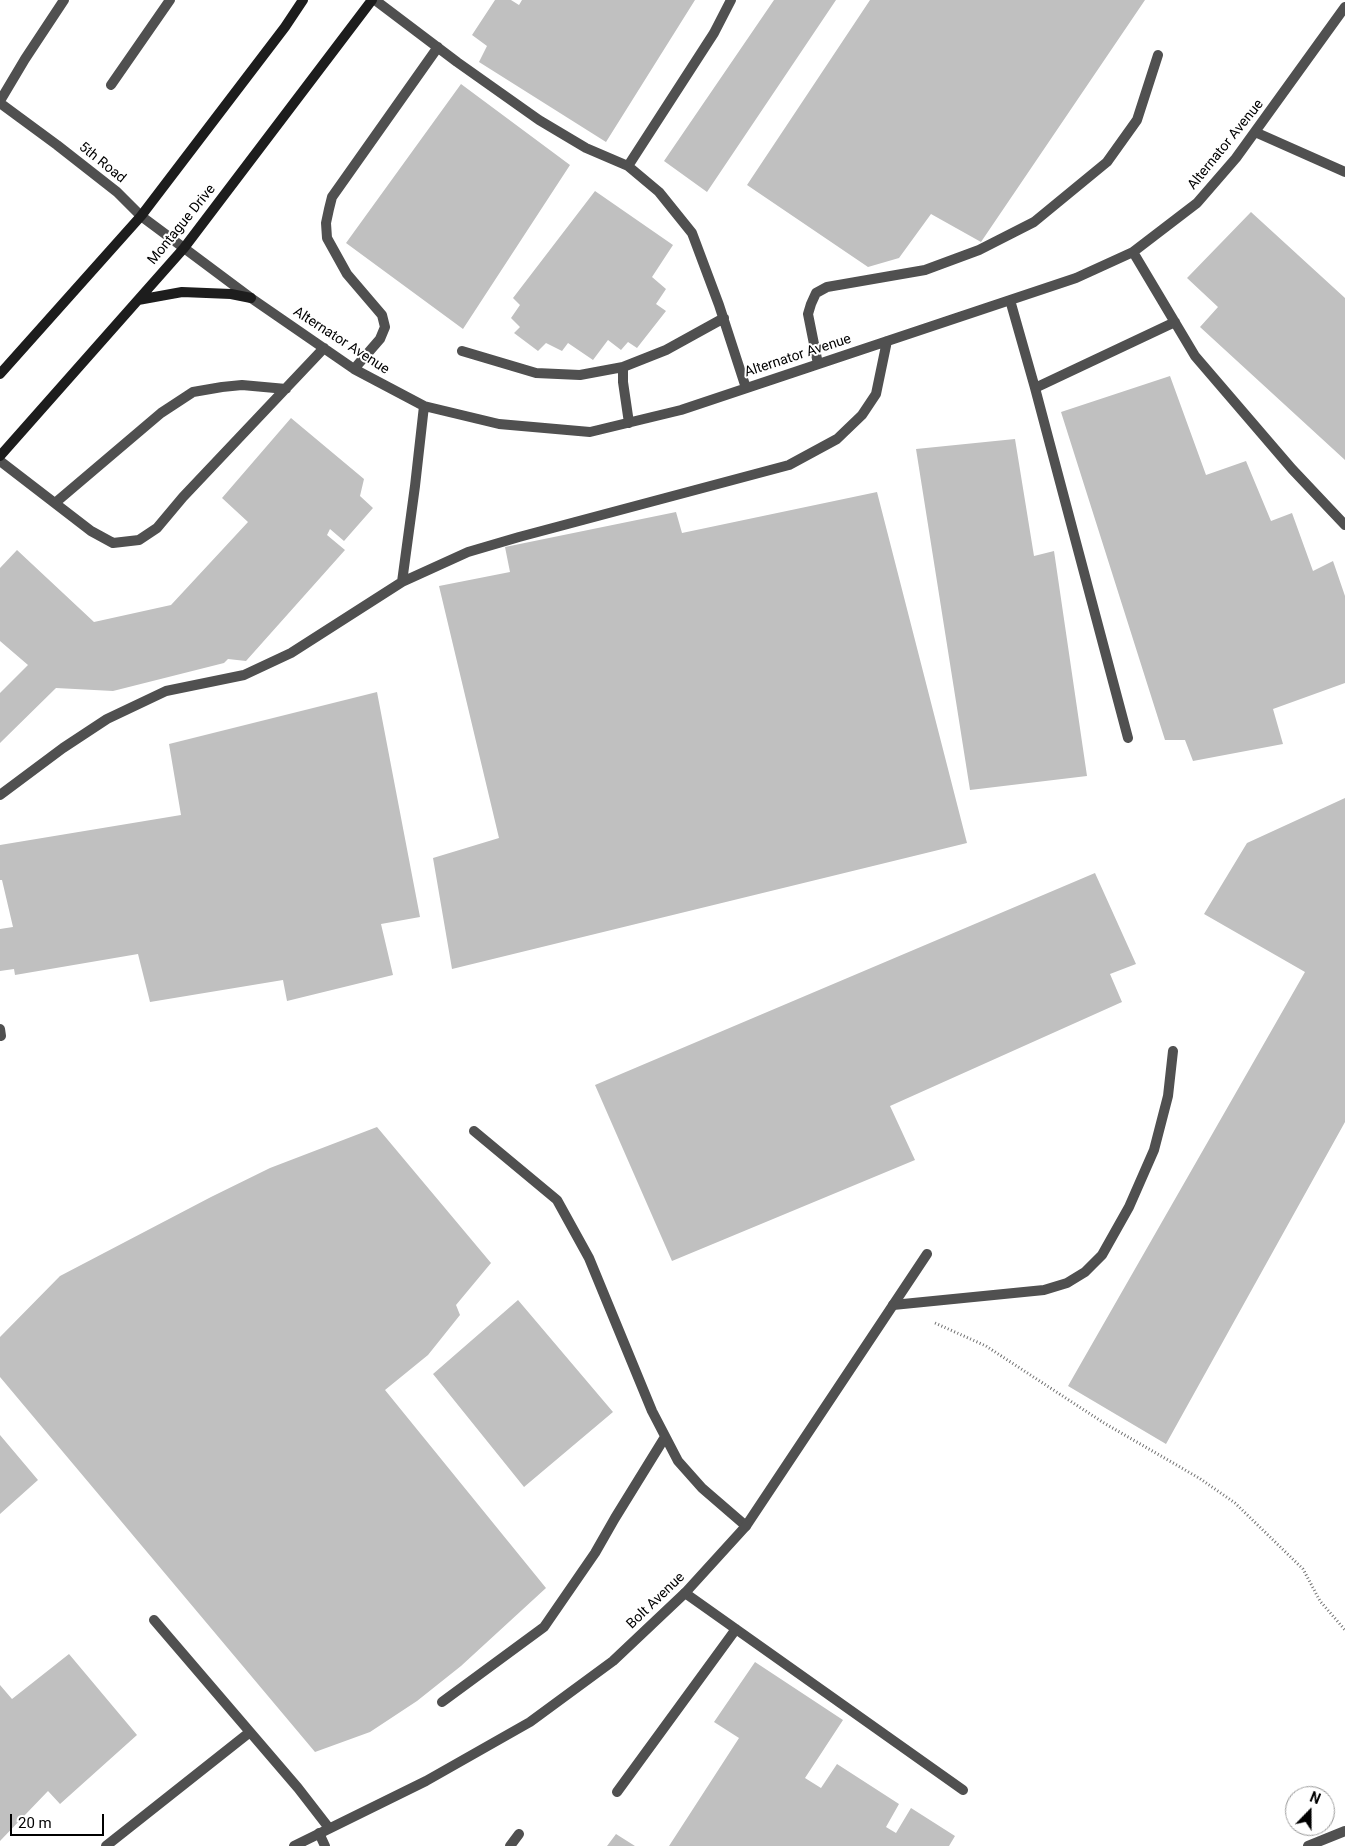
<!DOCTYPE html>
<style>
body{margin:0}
#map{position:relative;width:1345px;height:1846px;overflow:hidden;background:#fff;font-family:Roboto,sans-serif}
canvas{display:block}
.north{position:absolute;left:1285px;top:1786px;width:50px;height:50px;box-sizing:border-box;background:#fff;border:1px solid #999;border-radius:50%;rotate:22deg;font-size:14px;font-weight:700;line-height:20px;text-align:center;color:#000}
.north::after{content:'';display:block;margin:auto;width:18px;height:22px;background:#000;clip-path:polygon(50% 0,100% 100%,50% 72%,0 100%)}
.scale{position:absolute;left:10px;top:1814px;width:94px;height:22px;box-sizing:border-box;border:2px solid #000;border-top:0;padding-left:6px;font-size:15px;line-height:18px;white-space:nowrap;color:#000;-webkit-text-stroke:4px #fff;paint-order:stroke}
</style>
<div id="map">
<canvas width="1345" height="1846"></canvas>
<div class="north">N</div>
<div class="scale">20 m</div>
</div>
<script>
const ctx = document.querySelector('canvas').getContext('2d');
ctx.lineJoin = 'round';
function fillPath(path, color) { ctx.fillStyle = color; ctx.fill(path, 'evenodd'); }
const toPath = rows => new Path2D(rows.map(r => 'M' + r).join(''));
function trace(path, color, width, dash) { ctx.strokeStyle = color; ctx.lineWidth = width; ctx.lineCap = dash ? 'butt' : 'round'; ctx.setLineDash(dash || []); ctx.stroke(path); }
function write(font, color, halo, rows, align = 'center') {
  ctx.font = font + ' Roboto,sans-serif'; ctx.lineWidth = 4; ctx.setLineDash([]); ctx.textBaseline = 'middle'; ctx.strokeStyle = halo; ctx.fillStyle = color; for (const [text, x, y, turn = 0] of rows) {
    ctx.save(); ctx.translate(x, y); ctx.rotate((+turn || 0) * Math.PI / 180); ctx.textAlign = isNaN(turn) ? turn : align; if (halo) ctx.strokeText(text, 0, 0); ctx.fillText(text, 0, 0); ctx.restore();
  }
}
const building = toPath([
 [495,0,511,0,519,5,522,0,695,0,606,142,479,62,487,46,472,35],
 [774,0,836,0,707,192,664,161],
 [870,0,1145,0,981,242,931,214,899,258,868,267,747,185],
 [461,84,570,165,463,329,346,243],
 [595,191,673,245,652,277,666,289,656,304,666,311,637,348,628,342,621,350,608,340,593,360,568,343,562,351,546,343,538,351,514,333,520,327,511,318,520,305,513,298],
 [1251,212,1345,298,1345,460,1200,327,1218,307,1187,278],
 [1170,376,1206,475,1246,461,1271,521,1292,513,1313,571,1333,561,1345,596,1345,683,1273,709,1283,744,1193,761,1185,740,1165,740,1061,412],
 [291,418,364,479,360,496,373,508,344,541,330,529,327,535,345,550,246,661,228,659,224,663,113,691,56,688,0,743,0,693,28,665,0,641,0,568,17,550,94,622,171,605,248,522,222,498],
 [1015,439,1034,556,1054,551,1087,776,970,790,916,449],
 [877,492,967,843,452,969,433,858,499,838,439,586,510,572,505,547,676,512,682,533],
 [377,692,420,917,381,924,393,975,287,1001,283,980,150,1002,138,954,15,975,14,969,0,971,0,929,13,927,2,880,0,880,0,845,181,815,169,744],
 [1345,798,1345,1122,1166,1444,1068,1386,1305,972,1204,914,1247,843],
 [1095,873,1136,964,1110,974,1122,1002,890,1106,915,1160,672,1261,595,1085],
 [377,1127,491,1263,456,1305,460,1315,428,1355,385,1390,546,1588,461,1666,417,1701,370,1732,315,1752,0,1377,0,1337,60,1276,211,1197,270,1168],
 [518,1300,613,1412,524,1487,433,1374],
 [0,1435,38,1480,0,1514],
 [69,1654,137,1735,60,1804,48,1791,0,1841,0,1685,12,1699],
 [755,1662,843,1720,805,1778,821,1788,837,1764,899,1804,886,1827,896,1833,911,1808,955,1836,949,1846,669,1846,739,1738,714,1722],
 [616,1834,635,1846,607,1846]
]);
const path = toPath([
 [935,1323,986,1346,1104,1423,1199,1478,1235,1503,1303,1569,1320,1601,1345,1630]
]);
const lane = toPath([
 [375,0,457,62,539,120,586,148,628,166,714,33,731,0],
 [111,85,170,0],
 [0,101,25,59,64,0],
 [0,103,57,145,117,192,141,216,184,248,251,298,354,369,424,406,499,424,590,432,681,410,1076,278,1133,252,1197,203,1236,158,1345,7],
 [1255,132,1345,172],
 [628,166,659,192,692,233,719,305,746,388],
 [1133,252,1195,356,1292,469,1345,525],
 [1010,300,1035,388],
 [462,351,536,373,580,375,623,367,666,350,724,318],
 [818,364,808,314,811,304,816,293,827,287,925,270,979,250,1034,222,1107,162,1137,120,1158,55],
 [623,367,623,382,629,423],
 [354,369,380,339,385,327,382,315,347,274,327,238,326,223,329,209,332,197,438,47],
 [0,461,91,531,113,543,139,540,157,528,183,497,324,348],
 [55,503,161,413,193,392,222,387,242,385,286,389],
 [402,582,415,486,424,406],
 [1128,738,1035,388,1175,322],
 [0,795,63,748,107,719,166,691,244,675,291,653,402,582,468,552,519,537,789,465,837,439,862,415,876,394,887,341],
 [0,1029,1,1036],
 [474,1131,557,1200,589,1258,652,1411,678,1461,702,1488,746,1526],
 [893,1305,1044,1290,1067,1283,1085,1272,1102,1255,1129,1207,1154,1150,1168,1096,1173,1051],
 [685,1593,963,1790],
 [154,1620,298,1788,329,1828],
 [442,1702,544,1627,595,1553,615,1518,665,1437],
 [617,1792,736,1629],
 [319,1833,325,1846],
 [106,1846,250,1732],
 [510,1846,519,1834],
 [1308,1846,1345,1831]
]);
const street = toPath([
 [294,1846,426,1781,530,1722,613,1661,685,1593,746,1526,927,1254]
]);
const secondary = toPath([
 [138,300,182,292,231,294,251,298],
 [0,374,141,216,285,27,303,0],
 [0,456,184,248,372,0]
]);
const streetNames = [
 ["Alternator Avenue",1226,145,-51],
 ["5th Road",102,163,39],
 ["Montague Drive",182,225,-51],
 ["Alternator Avenue",341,341,33],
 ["Alternator Avenue",798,356,-18],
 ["Bolt Avenue",656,1601,-44]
];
fillPath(building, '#c0c0c0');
trace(path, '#727272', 3, [1, 2.5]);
trace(lane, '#505050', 10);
trace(street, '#505050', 10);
trace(secondary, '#1d1d1d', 10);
write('14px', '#000', '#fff', streetNames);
</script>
